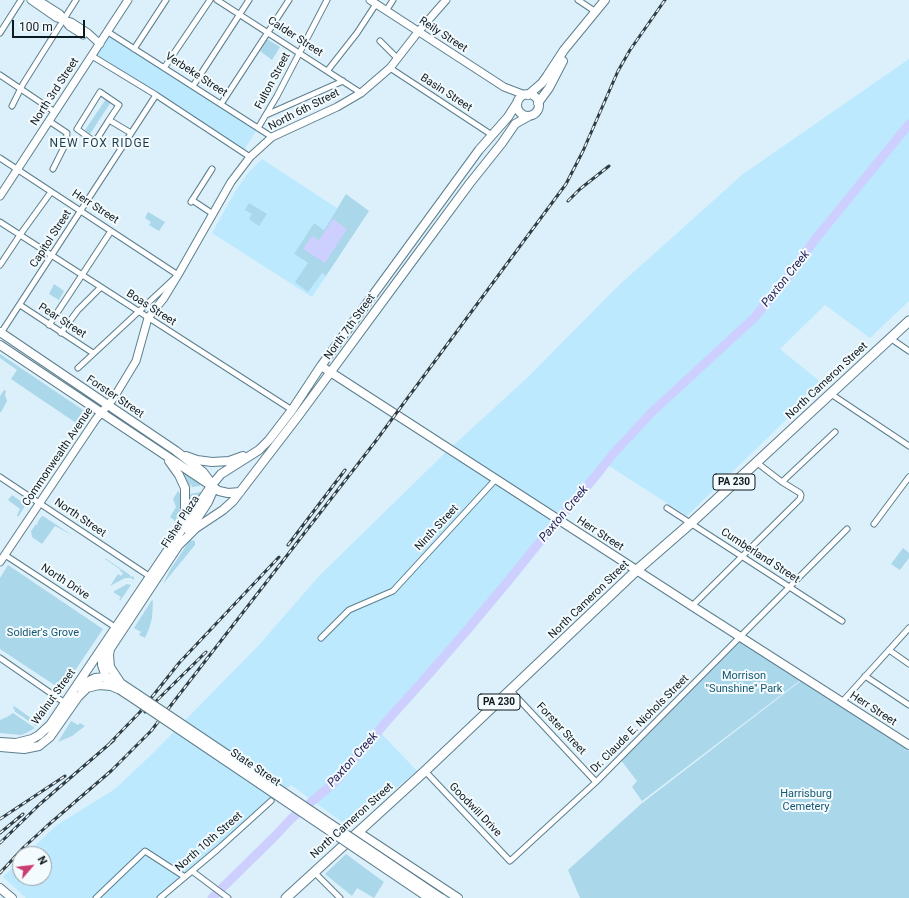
<!DOCTYPE html>
<style>
body{margin:0}
#map{position:relative;width:909px;height:898px;overflow:hidden;background:#dbf0fa;font-family:Roboto,sans-serif}
canvas{display:block}
.north{position:absolute;left:12px;top:846px;width:40px;height:40px;box-sizing:border-box;background:#f4fbfe;border:1px solid #97a1a5;border-radius:50%;rotate:62deg;font-size:11px;font-weight:700;line-height:16px;text-align:center;color:#0c191f}
.north::after{content:'';display:block;margin:auto;width:14px;height:18px;background:#ca3d6f;clip-path:polygon(50% 0,100% 100%,50% 72%,0 100%)}
.scale{position:absolute;left:12px;top:20px;width:73px;height:18px;box-sizing:border-box;border:2px solid #0c191f;border-top:0;padding-left:5px;font-size:12px;line-height:14px;white-space:nowrap;color:#0c191f;-webkit-text-stroke:3px #f4fbfe;paint-order:stroke}
</style>
<div id="map">
<canvas width="909" height="898"></canvas>
<div class="north">N</div>
<div class="scale">100 m</div>
</div>
<script>
const ctx = document.querySelector('canvas').getContext('2d');
ctx.lineJoin = 'round';
function fillPath(path, color) { ctx.fillStyle = color; ctx.fill(path, 'evenodd'); }
const toPath = rows => new Path2D(rows.map(r => 'M' + r).join(''));
function trace(path, color, width, dash) { ctx.strokeStyle = color; ctx.lineWidth = width; ctx.lineCap = dash ? 'butt' : 'round'; ctx.setLineDash(dash || []); ctx.stroke(path); }
function write(font, color, halo, rows, align = 'center') {
  ctx.font = font + ' Roboto,sans-serif'; ctx.lineWidth = 4; ctx.setLineDash([]); ctx.textBaseline = 'middle'; ctx.strokeStyle = halo; ctx.fillStyle = color; for (const [text, x, y, turn = 0] of rows) {
    ctx.save(); ctx.translate(x, y); ctx.rotate((+turn || 0) * Math.PI / 180); ctx.textAlign = isNaN(turn) ? turn : align; if (halo) ctx.strokeText(text, 0, 0); ctx.fillText(text, 0, 0); ctx.restore();
  }
}
const built = toPath([
 [108,32,258,128,243,152,92,56],
 [909,59,909,301,870,338,825,305,780,349,823,384,687,516,609,466,378,730,417,771,349,827,291,785,264,810,160,898,26,898,3,877,20,860,20,878,44,878,44,854,26,854,57,825,115,789,152,754,259,645,320,575,446,452,527,378,618,286,743,174],
 [262,159,337,208,324,230,314,223,294,254,326,276,312,297,212,233,236,190,248,173]
]);
const green = toPath([
 [267,39,280,47,272,60,260,51],
 [106,99,111,102,90,134,85,130],
 [346,194,369,211,326,276,322,273,308,292,295,282,308,263,294,254,314,223,324,230],
 [249,203,267,214,259,226,249,219,252,214,245,210],
 [148,212,165,222,159,231,149,225,151,222,145,218],
 [54,284,64,291,59,300,49,294],
 [0,354,89,414,82,427,11,379,17,370,0,358],
 [4,390,6,391,5,395,7,401,1,412,0,412,0,396],
 [182,472,201,483,200,486,192,487,191,484,190,485,191,487,188,487],
 [178,491,181,495,181,503,178,516,174,522,174,520,170,517,176,507,173,499],
 [200,492,202,494,188,513,190,494],
 [12,495,25,504,25,506,18,517,17,515,20,509,8,500],
 [61,506,89,526,90,525,94,529,93,531,58,508],
 [43,516,72,535,55,526,42,544,32,537,31,531,36,524,37,525,38,524,37,523,41,517],
 [190,540,195,541,195,545,163,584,170,570],
 [903,548,909,553,909,558,900,570,891,564],
 [105,558,130,575,130,576,131,577,132,576,134,577,134,580,131,578,125,578,110,586,118,574,121,576,123,573,120,571,121,570,105,559],
 [8,565,103,629,62,690,0,649,0,578],
 [127,584,131,585,120,601,119,600,121,597,113,592],
 [152,600,153,601,152,618,149,629,145,638,139,635,141,632,134,628],
 [739,641,802,679,642,801,632,787,637,781,620,759,675,706],
 [802,680,909,751,909,898,580,898,568,870,641,804],
 [14,706,38,723,36,726,14,711,15,710,13,708],
 [13,713,35,728,28,732,21,735,0,733,0,720,7,717],
 [71,721,78,725,80,723,85,726,72,736,58,742],
 [346,854,384,882,374,898,357,888,352,896,325,874]
]);
const water = toPath([
 [333,219,347,229,325,263,303,249,312,236,319,240]
]);
const river = toPath([
 [212,898,274,837,292,818,335,782,386,722,429,674,468,629,509,580,550,529,594,478,613,454,652,412,754,318,784,282,817,237,909,124]
]);
const street = toPath([
 [217,0,361,93],
 [578,0,596,12],
 [386,11,393,0],
 [108,32,272,137],
 [0,33,21,0],
 [380,41,397,58],
 [134,49,166,0],
 [92,56,156,95,250,157],
 [164,68,210,0],
 [390,68,492,135],
 [328,70,357,33,376,4],
 [0,75,55,112],
 [193,86,249,0],
 [221,104,289,0],
 [12,106,23,84,76,0],
 [266,115,343,81],
 [109,120,95,142,77,129,100,92,119,105,109,120,131,133],
 [49,121,67,133,66,143,53,169],
 [258,128,277,96,327,0],
 [0,158,178,275,78,368],
 [192,200,213,214],
 [191,202,212,169],
 [0,222,292,410],
 [0,265,22,232,51,192],
 [20,305,93,353],
 [49,325,111,231],
 [1,333,156,95],
 [61,333,78,310,100,288],
 [890,338,909,351],
 [831,394,909,446],
 [0,477,149,576],
 [782,482,835,432],
 [667,508,842,621],
 [874,524,909,477],
 [5,555,115,627],
 [692,606,800,499,801,495,800,493,782,482,756,462],
 [321,638,349,610,393,591,496,479],
 [889,650,909,664],
 [0,658,65,703],
 [865,676,909,705],
 [511,691,596,782],
 [842,702,909,628],
 [425,771,510,861,596,782,847,529],
 [192,871,228,898],
 [314,872,340,898],
 [96,898,145,851,185,877],
 [160,898,218,849,271,801]
]);
const secondary = toPath([
 [31,0,57,18,71,22,88,33,100,44],
 [38,0,60,14,69,26,83,35],
 [370,0,504,87,525,95],
 [0,196,128,0],
 [0,562,96,419,113,399,127,376,136,361,148,318,164,298,178,275,231,182,250,157,272,137,337,107,361,93,390,68,418,32,446,0]
]);
const primary = toPath([
 '517 105a11 11 0 1 1 22 0a11 11 0 1 1-22 0Z',
 [528,95,542,83,547,76,564,50,605,0],
 [538,103,549,88,563,61],
 [0,332,176,451,203,472,209,480,212,493,208,502,189,531],
 [0,345,219,491,228,493,240,492],
 [321,366,692,606,909,745],
 [186,456,197,460,212,462,229,461,243,456],
 [169,461,179,475,185,488,185,510,181,524],
 [180,544,196,528,223,510,233,501,299,415,419,252,470,183,502,143,515,124,529,116],
 [104,646,102,659,102,665,106,677,114,686,134,699],
 [120,682,110,667,109,655,110,649,182,540],
 [77,687,95,678,106,677,116,680,137,694],
 [0,742,16,743,32,739,39,735,50,725,211,486,221,474,259,450,269,440,292,410,321,366,479,150,508,117,517,103],
 [0,747,24,749,39,746,50,737,78,697,87,688,99,685,111,686,118,689],
 [358,832,458,898],
 [0,888,12,898]
]);
const highway = toPath([
 [286,898,425,771,637,570,691,523,909,321]
]);
const rail = toPath([
 [568,201,580,189,609,166],
 [288,545,345,470],
 [145,712,206,652],
 [110,743,140,712,179,663,279,557],
 [0,819,65,776],
 [0,833,23,814],
 [0,843,40,804,114,740],
 [0,873,24,847,47,826,111,771,151,731,375,442,566,184,583,151,618,71,630,50,665,0]
]);
const primaryBridge = toPath([
 [137,694,441,898],
 [134,699,429,898]
]);
const shields = [
 [734,482,42],
 [499,702,42]
];
const shieldNames = [
 ["PA 230",734,482],
 ["PA 230",499,702]
];
const streetNames = [
 ["Reily Street",443,35,33],
 ["Calder Street",295,37,33],
 ["Verbeke Street",196,75,33],
 ["Fulton Street",273,81,-62],
 ["North 3rd Street",55,92,-57],
 ["Basin Street",446,93,33],
 ["North 6th Street",304,110,-27],
 ["Herr Street",95,207,33],
 ["Capitol Street",51,239,-57],
 ["Boas Street",151,308,33],
 ["Pear Street",62,321,33],
 ["North 7th Street",350,327,-54],
 ["North Cameron Street",827,381,-43],
 ["Forster Street",115,397,34],
 ["Commonwealth Avenue",58,457,-56],
 ["North Street",80,518,34],
 ["Fisher Plaza",181,522,-57],
 ["Ninth Street",437,528,-47],
 ["Herr Street",600,534,33],
 ["Cumberland Street",760,556,33],
 ["North Drive",65,582,33],
 ["North Cameron Street",589,600,-44],
 ["Walnut Street",54,697,-54],
 ["Herr Street",873,709,33],
 ["Dr. Claude E. Nichols Street",640,724,-45],
 ["Forster Street",561,729,47],
 ["State Street",255,768,34],
 ["Goodwill Drive",475,810,46],
 ["North Cameron Street",352,821,-42],
 ["North 10th Street",209,842,-41]
];
const parkNames = [
 ["Soldier's Grove",43,633],
 ["Morrison",744,676],
 ["\"Sunshine\" Park",744,689],
 ["Harrisburg",806,794],
 ["Cemetery",806,807]
];
const neighbourhoodNames = [
 ["NEW FOX RIDGE",100,144]
];
const waterNames = [
 ["Paxton Creek",786,279,-51],
 ["Paxton Creek",564,514,-50],
 ["Paxton Creek",353,760,-48]
];
fillPath(built, '#bde9fe');
fillPath(green, '#abd7eb');
fillPath(water, '#cdd0ff');
trace(river, '#cdd0ff', 9);
trace(street, '#5d7e8d', 7);
trace(secondary, '#5d7e8d', 9);
trace(primary, '#5d7e8d', 10);
trace(highway, '#5d7e8d', 11);
trace(street, '#fff', 5);
trace(secondary, '#fff', 7);
trace(primary, '#fff', 8);
trace(highway, '#fff', 9);
trace(rail, '#2f3d44', 3);
trace(rail, '#f4fbfe', 1.5, [4.5]);
trace(primaryBridge, '#5d7e8d', 10, []);
trace(primaryBridge, '#fff', 8);
for (const [x, y, w] of shields) { const box = new Path2D(); box.roundRect(x - w / 2, y - 8, w, 16, 3); ctx.fillStyle = '#f4fbfe'; ctx.fill(box); trace(box, '#0c191f', 1); }
write('bold 10px', '#0c191f', null, shieldNames);
write('11px', '#0c191f', '#f4fbfe', streetNames);
write('11px', '#155871', '#f4fbfe', parkNames);
ctx.letterSpacing = '1px';
write('12px', '#1d3d4a', '#f4fbfe', neighbourhoodNames);
ctx.letterSpacing = '0px';
write('italic 12px', '#262158', '#f4fbfe', waterNames);
</script>
